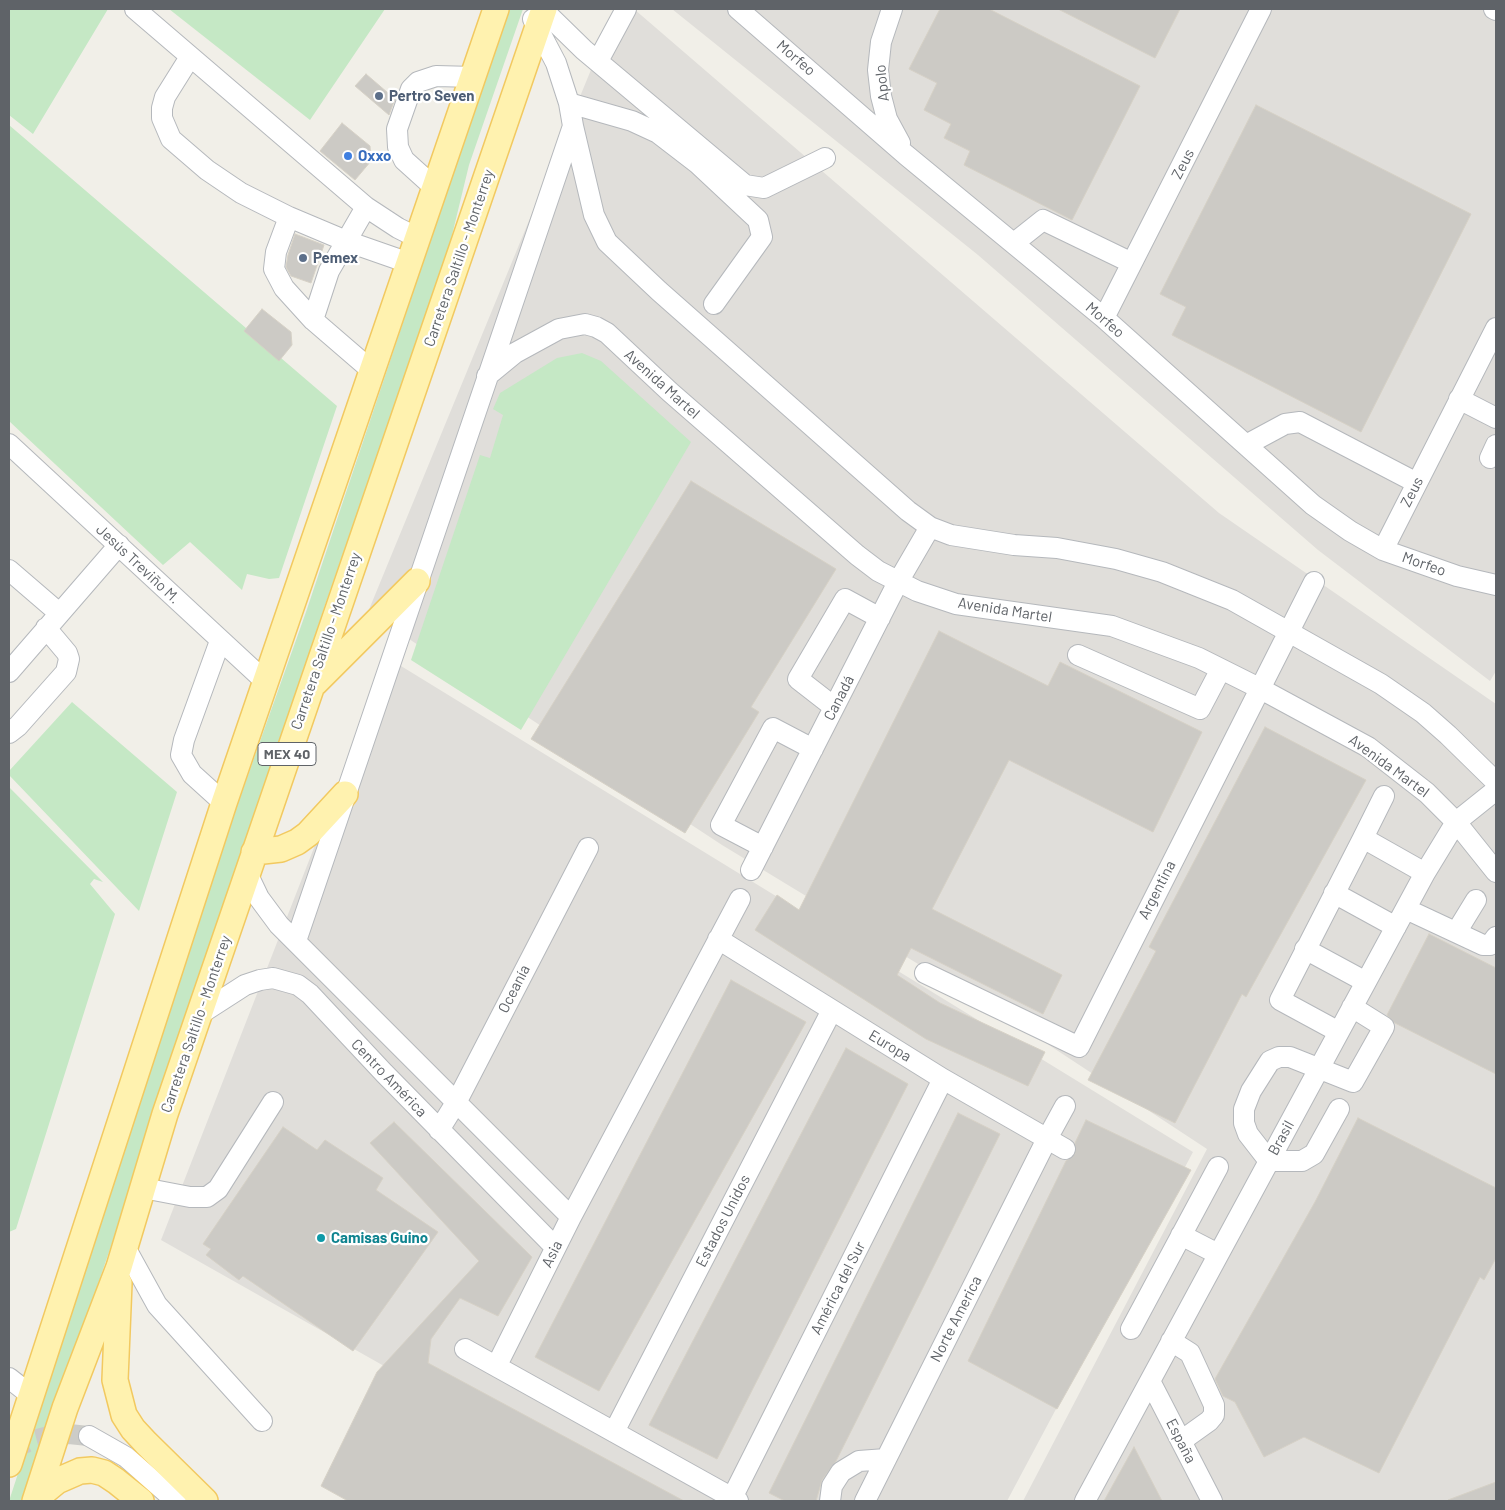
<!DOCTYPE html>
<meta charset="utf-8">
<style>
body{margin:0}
#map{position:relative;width:1505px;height:1510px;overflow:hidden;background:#f1efe8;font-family:Barlow,sans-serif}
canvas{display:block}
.frame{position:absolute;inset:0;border:10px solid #5f6368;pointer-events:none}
</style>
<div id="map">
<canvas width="1505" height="1510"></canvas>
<div class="frame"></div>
</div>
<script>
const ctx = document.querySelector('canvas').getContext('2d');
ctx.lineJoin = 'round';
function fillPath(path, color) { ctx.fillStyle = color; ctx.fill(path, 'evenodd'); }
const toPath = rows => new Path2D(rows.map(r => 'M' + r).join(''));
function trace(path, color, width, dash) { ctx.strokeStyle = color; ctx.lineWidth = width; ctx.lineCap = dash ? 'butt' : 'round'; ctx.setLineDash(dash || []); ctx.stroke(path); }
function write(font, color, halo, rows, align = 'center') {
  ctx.font = font + ' Barlow,sans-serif'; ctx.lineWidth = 4.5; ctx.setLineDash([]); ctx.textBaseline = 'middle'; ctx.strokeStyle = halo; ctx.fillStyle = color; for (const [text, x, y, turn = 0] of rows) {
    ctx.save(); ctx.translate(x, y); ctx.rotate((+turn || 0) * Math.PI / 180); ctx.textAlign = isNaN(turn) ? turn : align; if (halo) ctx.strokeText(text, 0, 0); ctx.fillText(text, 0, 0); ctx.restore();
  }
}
const industrial = toPath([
 [616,9,634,9,1219,513,1496,704,1496,1501,1023,1501,1207,1149,1017,1024,722,845,368,612],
 [672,9,1496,9,1496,671,1490,681,1318,550,978,255],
 [388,658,1193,1152,1007,1501,623,1501,161,1240]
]);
const green = toPath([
 [9,9,108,9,33,134,9,115],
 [169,9,385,9,310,120],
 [508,9,523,9,469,165,446,260,325,605,168,1079,24,1501,9,1501,231,823,306,612],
 [9,125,337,406,279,578,269,579,247,574,242,590,190,542,163,565,9,421],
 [582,353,601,361,691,442,521,730,411,660,480,455,490,458,503,415,493,409,500,393,557,358],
 [72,702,177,792,139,911,9,775,9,771],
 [9,787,103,882,94,879,90,884,115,914,16,1229,9,1232]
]);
const building = toPath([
 [940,9,989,9,1140,86,1072,220,964,165,970,151,944,138,951,124,924,110,937,83,909,69,940,9],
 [1058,9,1180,9,1155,58,1058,9],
 [366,74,395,99,389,115,355,86,366,74],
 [1256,105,1471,214,1361,432,1172,335,1186,307,1160,294,1256,105],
 [342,123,370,146,371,161,355,180,320,151,342,123],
 [295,234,324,245,311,283,291,276,286,267,288,255,295,234],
 [262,309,291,332,292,345,279,361,244,331,262,309],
 [691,481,836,569,751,707,759,712,685,833,531,739,691,481],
 [939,631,1048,686,1060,662,1202,732,1153,832,1009,760,932,909,1062,975,1043,1014,911,948,897,975,940,1003,1045,1052,1028,1086,926,1039,755,930,777,895,799,910,939,631],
 [1265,727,1366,780,1246,997,1242,994,1175,1123,1088,1080,1156,951,1149,947,1265,727],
 [1429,934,1496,968,1496,1074,1395,1023,1387,1015,1429,934],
 [731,980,806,1022,599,1391,535,1357,731,980],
 [846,1048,908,1084,717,1459,649,1425,846,1048],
 [958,1113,1000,1134,836,1461,822,1480,816,1501,785,1501,769,1493,958,1113],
 [1358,1118,1496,1188,1496,1258,1484,1280,1480,1277,1379,1473,1304,1437,1264,1457,1235,1402,1223,1396,1215,1379,1315,1202,1358,1118],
 [1086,1120,1191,1170,1057,1409,968,1361,1066,1161,1075,1154,1075,1143,1086,1120],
 [394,1122,532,1257,498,1316,460,1298,431,1339,428,1363,684,1501,348,1501,321,1486,377,1372,479,1261,370,1143,394,1122],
 [283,1127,317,1150,325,1140,383,1178,376,1190,438,1232,353,1351,243,1276,239,1280,206,1255,211,1249,203,1244,283,1127],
 [1134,1447,1162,1501,1104,1501,1134,1447],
 [1496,1482,1496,1501,1448,1501,1448,1500,1496,1482]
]);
const minorTunnel = toPath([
 [9,1451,30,1441,49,1436,69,1434,89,1436]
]);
const minor = toPath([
 [135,9,366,207,398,228,418,238],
 [738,9,906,155,1104,318,1313,505,1350,531,1383,550,1457,576,1496,585],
 [892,9,881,42,878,70,881,96,887,119,900,143],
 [1494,9,1496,10],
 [544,11,584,50,745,185,764,188,825,158],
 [190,57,165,97,162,108,162,118,171,139,207,170,241,193,289,217],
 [598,61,626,9],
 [569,103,632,121,658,133,697,163,758,220,762,237,714,304],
 [573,126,594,215,607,242,659,291,908,511,930,527,951,535,1014,545,1057,548,1116,559,1162,572,1232,600,1381,684,1423,713,1448,735,1496,782],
 [435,188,404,160,398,147,397,129,411,89,418,82,436,76,474,77],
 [1014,243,1043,220,1132,263],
 [1104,318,1261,9],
 [313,320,329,271,366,207],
 [371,370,313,320,284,288,274,269,276,252,289,217,346,241,409,263],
 [487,376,515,353,559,329,585,324,596,327,607,333,670,392,857,555,878,571,917,591,956,604,1112,626,1199,658,1259,688,1368,747,1427,793,1456,822,1496,872],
 [1459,399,1496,418],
 [9,444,267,683],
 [1246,445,1285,424,1300,422,1417,483],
 [1490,458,1496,445],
 [1383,550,1496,328],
 [9,570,59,613],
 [220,641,184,740,181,755,192,774,224,803],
 [1078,655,1200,709,1221,669],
 [9,672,119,545],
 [834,707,798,679,845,599,880,618],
 [9,733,18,726,66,672,69,659,67,653,46,628],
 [1363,838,1384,796],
 [763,847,721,825,773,728,813,749],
 [751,870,898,582,930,527],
 [247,873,259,898,279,925,571,1217],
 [1334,893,1396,927],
 [1406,909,1483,945,1490,945,1496,937],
 [1457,931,1476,900],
 [718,939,943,1079,1065,1149],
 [296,941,573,126,569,103,556,63,533,19],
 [1305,949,1366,982],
 [925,973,1079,1047,1314,582],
 [200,1014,245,985,260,980,273,978,298,985,310,994,384,1073,555,1247],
 [1339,1032,1280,1000,1363,838,1425,873],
 [1339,1109,1314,1154,1302,1161,1269,1161,1248,1134,1244,1123,1244,1109,1251,1091,1270,1061,1279,1057,1290,1057,1353,1082,1384,1027,1352,1007],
 [439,1130,457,1101,588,848],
 [143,1188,190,1197,207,1197,218,1189,273,1102],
 [1181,1235,1218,1254],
 [125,1247,157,1305,262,1421],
 [1131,1329,1218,1167],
 [1171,1341,1190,1353,1214,1405,1214,1415,1209,1421,1181,1441],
 [465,1349,738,1501],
 [497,1365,571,1217,740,899],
 [9,1378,32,1396],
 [1150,1381,1212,1501],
 [614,1432,832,1010],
 [89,1436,126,1457,176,1501],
 [732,1498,943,1079],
 [830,1501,832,1486,841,1472,859,1461,886,1459],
 [865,1501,1048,1137,1065,1106],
 [1085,1501,1425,873,1456,822,1496,790]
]);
const major = toPath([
 [315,683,417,581],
 [254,852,281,849,297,842,308,834,345,794],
 [119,1283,115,1380,124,1415,133,1429,146,1443,205,1501],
 [9,1464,224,803,496,9],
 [35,1501,65,1408,119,1267,165,1114,544,9],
 [36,1501,40,1495,57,1481,80,1471,92,1470,104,1473,116,1481,141,1501]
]);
const markers = [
 [379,96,5,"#5c6f8a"],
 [348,156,5,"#3f7fe0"],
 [303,258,5,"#5c6f8a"],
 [321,1238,5,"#0f9aa8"]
];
const shields = [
 [287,754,58]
];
const shieldNames = [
 ["MEX 40",287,754]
];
const streetNames = [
 ["Morfeo",796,58,41],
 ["Apolo",882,83,-96],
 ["Zeus",1183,164,-63],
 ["Carretera Saltillo - Monterrey",459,258,-71],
 ["Morfeo",1105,320,41],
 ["Avenida Martel",662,384,42],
 ["Zeus",1412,492,-63],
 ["Jesús Treviño M.",138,564,43],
 ["Morfeo",1424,564,19],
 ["Avenida Martel",1005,610,9],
 ["Carretera Saltillo - Monterrey",326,641,-71],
 ["Canadá",839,698,-63],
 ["Avenida Martel",1389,766,36],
 ["Argentina",1157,890,-63],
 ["Oceanía",514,989,-63],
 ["Carretera Saltillo - Monterrey",196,1024,-71],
 ["Europa",890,1046,31],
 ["Centro América",389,1078,46],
 ["Brasil",1281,1138,-61],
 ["Estados Unidos",723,1221,-63],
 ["Asia",552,1254,-63],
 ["América del Sur",838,1288,-63],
 ["Norte America",956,1319,-63],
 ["España",1181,1441,63]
];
const serviceNames = [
 ["Pertro Seven",389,96],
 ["Pemex",313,258]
];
const shopNames = [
 ["Oxxo",358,156]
];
const cultureNames = [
 ["Camisas Guino",331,1238]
];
fillPath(industrial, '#e0deda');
fillPath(green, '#c5e8c5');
fillPath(building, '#cccac5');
trace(building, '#d6d1c6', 1);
trace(minorTunnel, '#ccccc8', 20, [20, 10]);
trace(minor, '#b5b8bc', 22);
trace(major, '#f2c960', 28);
trace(minor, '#fff', 20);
trace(major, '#fff2af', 25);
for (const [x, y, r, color] of markers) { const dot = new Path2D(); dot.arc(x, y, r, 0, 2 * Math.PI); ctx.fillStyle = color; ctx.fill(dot); trace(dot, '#fff', 2); }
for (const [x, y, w] of shields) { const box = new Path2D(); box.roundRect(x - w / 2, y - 11.5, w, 23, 4); ctx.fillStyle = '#fff'; ctx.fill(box); trace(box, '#5f6368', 1); }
write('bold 14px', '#5f6368', null, shieldNames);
write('15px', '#5f6368', '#fff', streetNames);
write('bold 15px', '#4e5e75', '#fff', serviceNames, 'left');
write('bold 15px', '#366cbe', '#fff', shopNames, 'left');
write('bold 15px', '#0d838f', '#fff', cultureNames, 'left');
</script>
